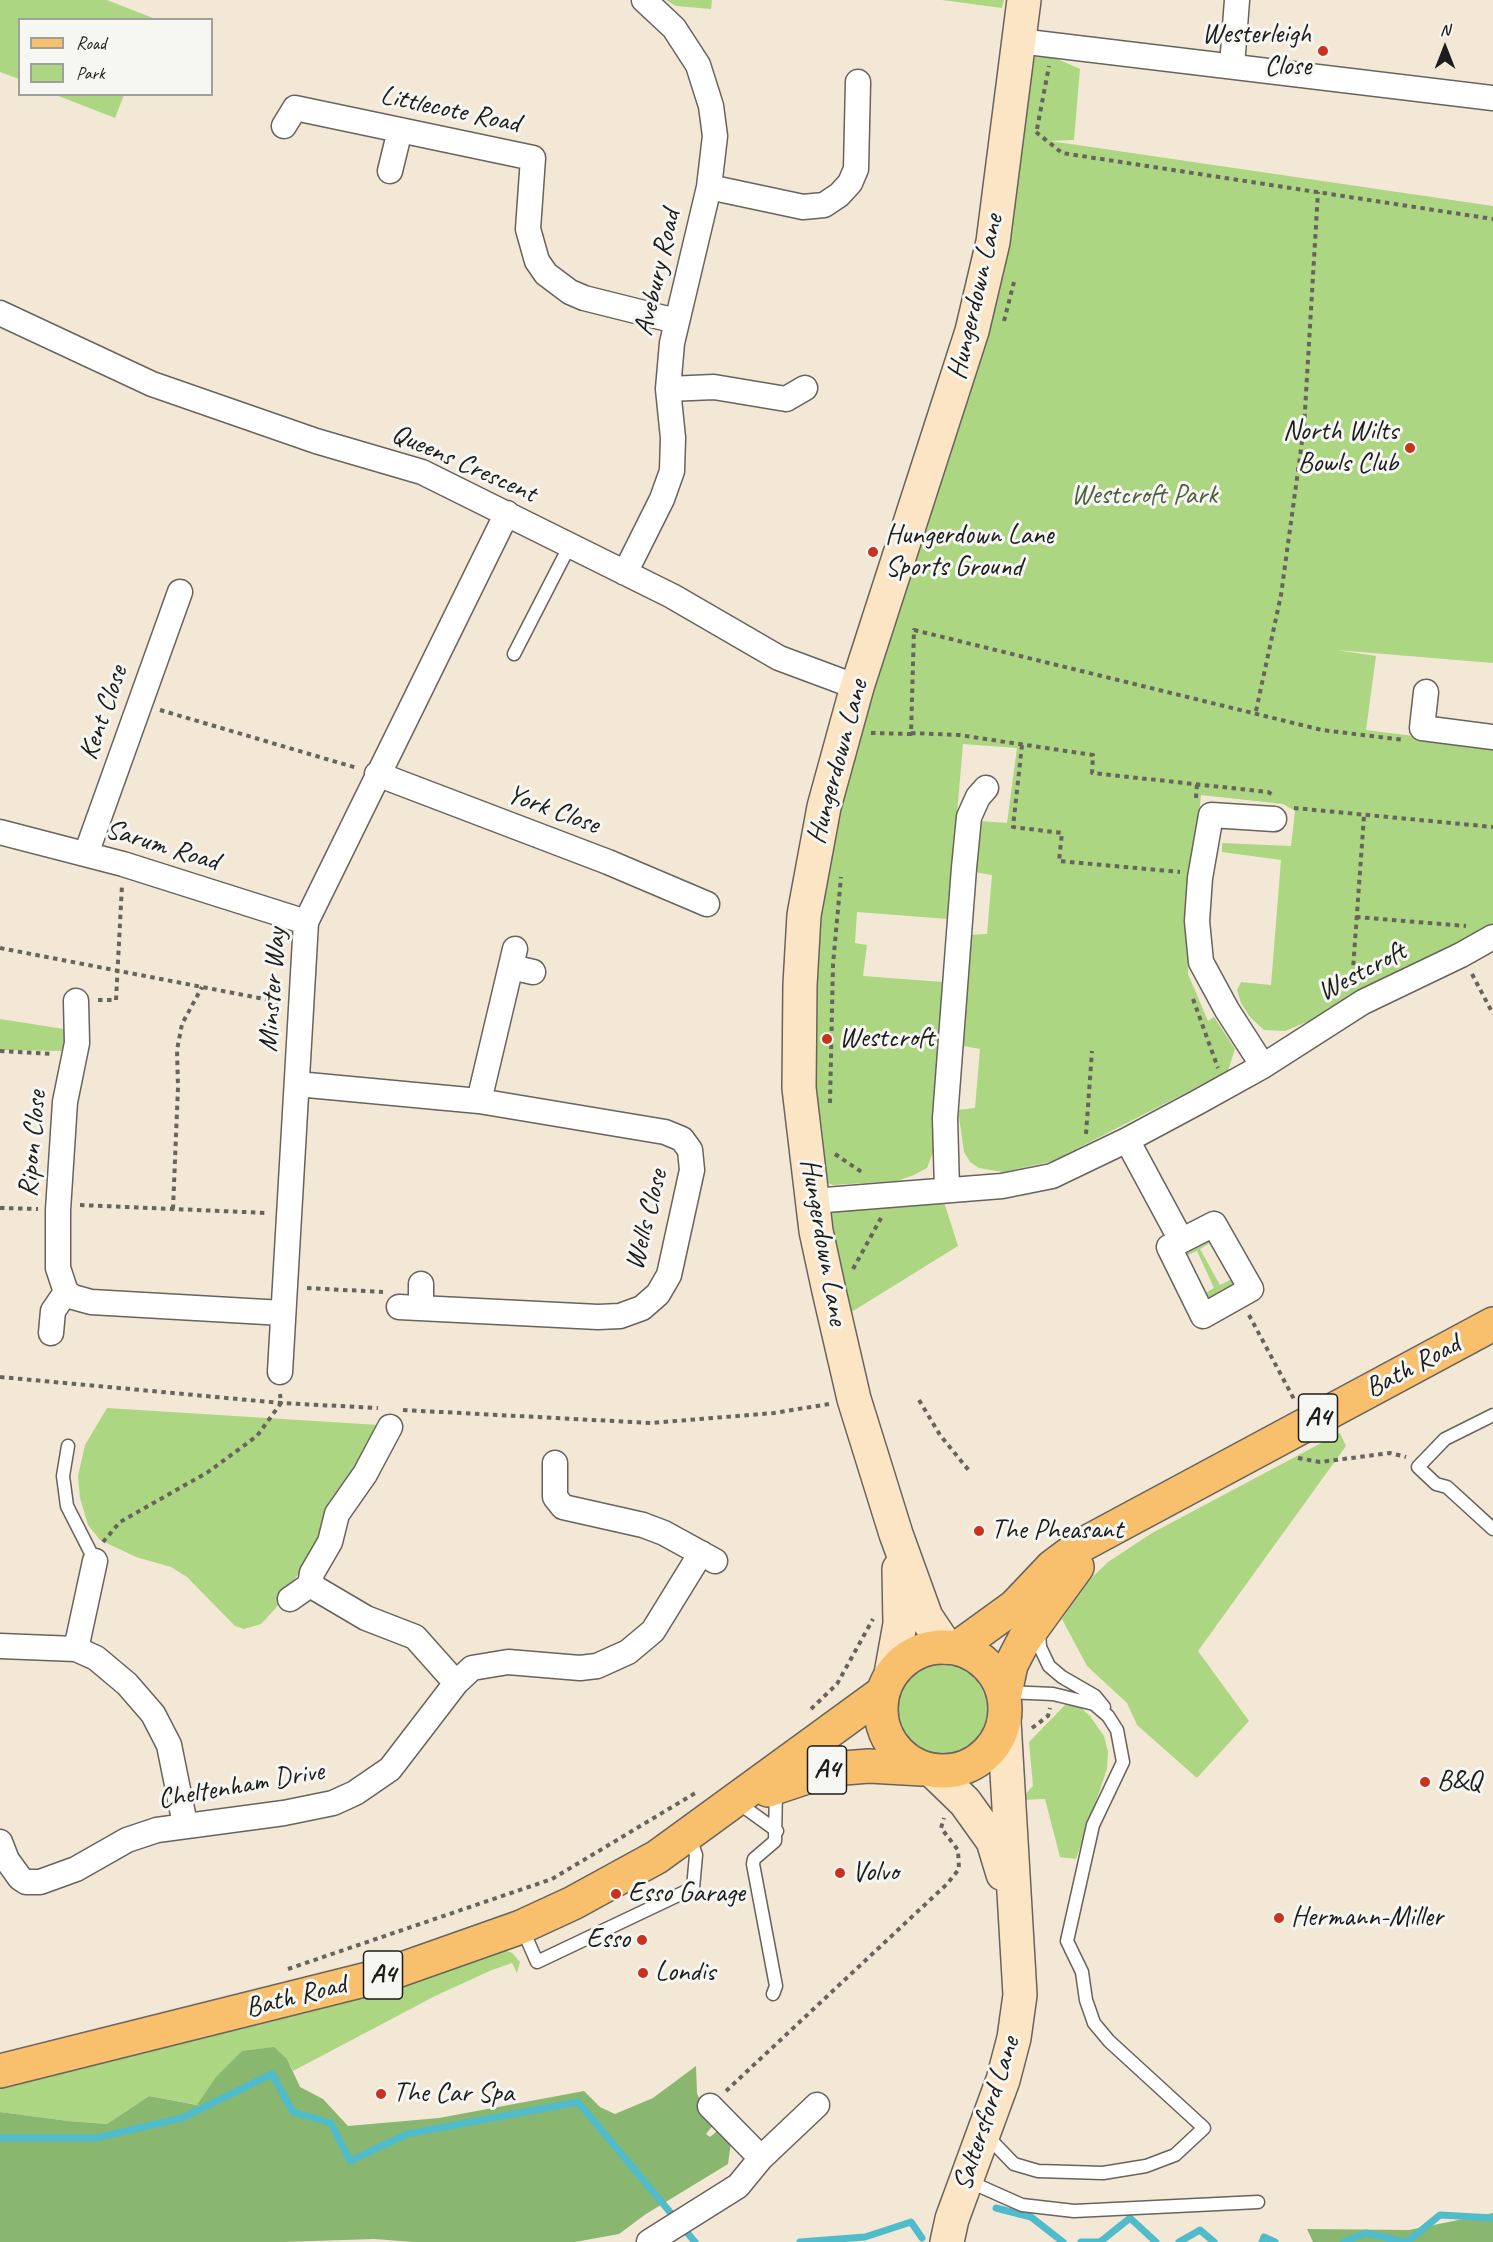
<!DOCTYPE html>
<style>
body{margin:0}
#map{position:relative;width:1493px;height:2242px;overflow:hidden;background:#f3e8d5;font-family:Caveat,sans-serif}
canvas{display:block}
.legend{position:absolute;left:18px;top:18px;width:195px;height:78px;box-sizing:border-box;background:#f6f6f2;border:2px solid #9f9f9c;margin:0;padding:8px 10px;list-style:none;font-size:18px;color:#1c1c1c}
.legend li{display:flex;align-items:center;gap:12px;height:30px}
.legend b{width:30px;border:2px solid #9f9f9c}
.north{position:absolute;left:1415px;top:18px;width:60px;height:60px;-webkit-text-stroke:4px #f6f6f2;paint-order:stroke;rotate:0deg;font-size:16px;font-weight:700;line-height:24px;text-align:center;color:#1c1c1c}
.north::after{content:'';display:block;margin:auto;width:21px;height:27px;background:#1c1c1c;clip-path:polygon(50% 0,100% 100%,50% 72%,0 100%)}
</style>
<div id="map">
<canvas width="1493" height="2242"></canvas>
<ul class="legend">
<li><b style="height:8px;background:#f8bf6c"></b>Road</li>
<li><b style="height:16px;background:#acd681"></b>Park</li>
</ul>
<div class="north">N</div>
</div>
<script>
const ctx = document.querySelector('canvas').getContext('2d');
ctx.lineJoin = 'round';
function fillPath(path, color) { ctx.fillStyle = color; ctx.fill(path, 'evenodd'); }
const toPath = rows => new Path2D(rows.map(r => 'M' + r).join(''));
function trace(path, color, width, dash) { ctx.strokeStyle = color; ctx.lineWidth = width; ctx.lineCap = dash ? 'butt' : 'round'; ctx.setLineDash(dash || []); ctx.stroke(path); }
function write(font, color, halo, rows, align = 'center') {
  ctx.font = font + ' Caveat,sans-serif'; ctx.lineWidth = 6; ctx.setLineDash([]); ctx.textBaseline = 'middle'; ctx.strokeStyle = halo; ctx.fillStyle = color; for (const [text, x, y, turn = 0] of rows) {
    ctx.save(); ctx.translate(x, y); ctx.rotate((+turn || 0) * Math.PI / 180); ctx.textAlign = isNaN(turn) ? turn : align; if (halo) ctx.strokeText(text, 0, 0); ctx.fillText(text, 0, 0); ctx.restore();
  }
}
const green = toPath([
 [0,0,107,0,153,18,20,20,19,79,0,72],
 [666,0,712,0,711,9,676,6],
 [942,0,1004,0,1002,8],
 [1046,54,1080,69,1074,140,1050,141,1493,206,1493,663,1336,650,1376,656,1366,730,1493,746,1493,928,1309,1021,1285,1031,1264,1030,1250,1017,1241,1003,1237,990,1241,982,1271,985,1281,860,1222,852,1222,843,1291,846,1295,811,1283,804,1201,795,1188,933,1188,974,1208,1021,1214,1017,1235,1049,1228,1071,1053,1161,1003,1172,979,1168,970,1162,964,1152,958,1110,975,1108,980,1049,958,1045,968,935,987,934,992,875,975,872,981,821,1007,823,1017,748,963,744,948,919,857,912,855,943,867,945,863,976,943,982,933,1152,927,1168,914,1175,897,1181,833,1185,826,1182,811,1065,821,892,847,761,1000,290,1031,66,1035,57],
 [56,95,124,95,115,118],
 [0,1019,64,1029,69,1042,66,1051,0,1050],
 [944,1202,958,1246,845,1316,827,1213,834,1208],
 [1207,1238,1212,1242,1200,1249,1220,1285,1234,1278,1234,1283,1231,1288,1208,1300,1200,1296,1214,1288,1197,1251,1183,1257,1183,1252],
 [107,1408,395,1426,276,1608,261,1624,244,1629,235,1626,187,1577,171,1567,136,1557,100,1540,88,1525,80,1498,78,1476,85,1445],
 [1340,1433,1346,1446,1198,1651,1249,1721,1197,1778,1137,1725,1127,1703,1087,1666,1062,1619,1087,1582,1108,1562,1152,1533],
 '895 1710a46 46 0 1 1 92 0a46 46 0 1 1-92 0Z',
 [1065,1705,1080,1707,1090,1716,1104,1736,1108,1752,1107,1769,1076,1859,1060,1857,1045,1799,1020,1800,1033,1786,1029,1742],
 [497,1947,512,1953,520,1962,517,1973,512,1963,492,1970,437,1995,293,2071,287,2059,215,2078,198,2105,149,2096,107,2124,68,2121,0,2112,0,2082]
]);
const forest = toPath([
 [274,2047,287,2059,300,2087,323,2099,348,2126,439,2118,584,2091,600,2107,615,2114,653,2098,696,2066,697,2093,707,2117,714,2124,706,2134,710,2137,721,2128,731,2142,728,2164,646,2214,619,2234,575,2242,414,2242,374,2239,282,2242,0,2242,0,2112,68,2121,107,2124,149,2096,197,2105,215,2078,242,2051],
 [1493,2213,1493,2242,1313,2242,1307,2229,1409,2230]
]);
const stream = toPath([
 [0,2138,96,2138,182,2118,272,2074,293,2112,331,2123,350,2161,407,2134,578,2102,695,2242],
 [996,2208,1031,2217,1063,2242],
 [800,2242,865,2237,911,2222,922,2238],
 [1081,2242,1100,2242,1130,2218,1156,2242],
 [1179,2242,1200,2230,1214,2242],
 [1262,2242,1264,2237,1275,2242],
 [1344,2242,1366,2233,1405,2242],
 [1407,2242,1440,2215,1493,2218]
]);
const path = toPath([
 [1037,129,1049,66],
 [1036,132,1062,153,1493,219],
 [1004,321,1014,282],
 [160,710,357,768],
 [1256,711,1281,595,1304,427,1318,192],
 [871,733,911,734,914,630,1322,730,1404,740],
 [911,733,959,735,1093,755,1092,773,1268,792,1275,796],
 [1022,745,1013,827,1062,833,1059,861,1180,872],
 [1196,798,1197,784],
 [1294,808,1493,827],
 [1356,917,1466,926],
 [0,948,280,1002],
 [1472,974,1493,1014],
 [1352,983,1364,816],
 [1193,999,1218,1068],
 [98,1000,116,1000,122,885],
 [0,1051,53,1054],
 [830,1103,833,964,841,877],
 [1086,1134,1092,1051],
 [835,1154,863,1173],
 [80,1205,267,1213],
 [0,1208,38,1209],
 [173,1209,178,1087,177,1050,182,1024,202,987],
 [853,1269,881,1218],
 [307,1288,383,1292],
 [1249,1315,1295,1401],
 [0,1377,281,1403,378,1408],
 [919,1400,940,1435,971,1473],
 [403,1410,651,1423,774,1413,829,1404],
 [1298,1458,1320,1462,1390,1453,1406,1457],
 [103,1542,120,1522,208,1472,257,1436,281,1403,280,1394],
 [811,1709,837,1684,873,1619],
 [1032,1728,1048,1716,1050,1708],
 [288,1969,552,1879,697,1792],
 [726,2091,947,1884,959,1869,958,1850,941,1828,944,1818]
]);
const service = toPath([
 [514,654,570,545],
 [1493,1415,1445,1439,1418,1467,1436,1484,1447,1487,1493,1529],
 [68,1446,63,1476,67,1506,95,1561],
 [1039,1632,1040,1647,1049,1666,1062,1677,1095,1696,1104,1707],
 [737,1802,777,1831],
 [522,1928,537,1962,693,1888,696,1855,689,1835],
 [773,1994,776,1986,753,1864,754,1859,775,1841,776,1788],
 [987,2136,1014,2164,1038,2171,1103,2173,1146,2166,1175,2155,1204,2128,1109,2041,1094,2023,1086,2000,1082,1972,1067,1941,1093,1825,1123,1762,1117,1730,1108,1716,1094,1704,1053,1694,1007,1692],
 [968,2181,1022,2205,1074,2211,1258,2202]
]);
const minor = toPath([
 [1019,41,1493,98],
 [1232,66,1237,0],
 [284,126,295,108,533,158,528,229,537,261,546,274,570,292,584,298,676,321],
 [390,171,400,130],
 [709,187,803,207,824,205,839,195,850,183,856,169,858,82],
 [0,313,152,384,316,441,422,472,672,596,779,658,857,687],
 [668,389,714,387,786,399,805,388],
 [625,573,662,499,672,471,673,438,668,389,672,343,709,187,715,136,711,106,698,65,674,28,644,0],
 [1426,692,1422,728,1493,737],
 [377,774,608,862,707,904],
 [0,832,123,864,306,922],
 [86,854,180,592],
 [511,967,533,972],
 [76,1001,77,1043,65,1102,58,1210,58,1268,66,1292,73,1297,91,1302,283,1313],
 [1263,1066,1227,1010,1201,962,1197,921,1200,878,1211,815,1274,819],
 [297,1084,479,1101,665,1132,682,1139,690,1150,692,1170,669,1275,658,1294,642,1308,620,1316,598,1317,399,1307],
 [479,1101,515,949],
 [1127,1140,1181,1240],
 [947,1189,945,1118,964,868,969,817,978,797,986,788],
 [813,1201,1002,1186,1052,1176,1127,1140,1198,1102,1263,1066,1363,1002,1461,955,1493,937],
 [1214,1224,1251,1289,1203,1316,1169,1247,1214,1224],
 [421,1308,421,1284],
 [51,1333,53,1311,66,1292],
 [280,1372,306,922,507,513],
 [390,1427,365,1474,337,1514,330,1542,312,1573,310,1585,366,1618,415,1637,456,1683],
 [555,1463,555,1497,563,1507,643,1525,664,1533,715,1561],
 [290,1599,310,1585],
 [0,1646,76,1649,96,1658,127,1684,153,1714,169,1745,185,1824],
 [76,1649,95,1561],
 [0,1842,7,1860,20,1878,26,1882,40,1882,76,1869,127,1840,157,1830,284,1813,333,1803,355,1793,390,1769,456,1683,472,1668,508,1662,580,1668,597,1666,628,1652,653,1631,701,1553],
 [710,2106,761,2158],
 [649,2242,738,2186,761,2158,817,2105]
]);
const secondary = toPath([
 [946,1647,926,1617,896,1534,854,1399,829,1291,816,1231,799,1088,800,985,804,915,824,807,857,687,972,331,993,242,1024,0],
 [891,1674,900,1624,899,1569],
 [933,1771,965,1802,993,1841,1003,1874],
 [947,2242,952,2219,1003,2080,1014,2038,1020,1995,1004,1721]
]);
const primary = toPath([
 '881 1709a62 62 0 1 1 124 0a62 62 0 1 1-124 0Z',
 [957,1648,1015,1606,1052,1567,1080,1546,1493,1324],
 [1004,1698,1011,1665,1024,1640,1077,1567],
 [768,1790,831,1769,869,1766,922,1769],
 [0,2071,388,1974,521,1927,573,1903,657,1857,882,1693]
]);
const markers = [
 [1323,51,6,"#c8321e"],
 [1410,448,6,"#c8321e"],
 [873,552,6,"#c8321e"],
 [827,1039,6,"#c8321e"],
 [979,1531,6,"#c8321e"],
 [1425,1782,6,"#c8321e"],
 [840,1873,6,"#c8321e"],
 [616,1894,6,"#c8321e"],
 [1279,1918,6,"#c8321e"],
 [642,1940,6,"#c8321e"],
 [643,1973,6,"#c8321e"],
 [381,2094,6,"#c8321e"]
];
const shields = [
 [1318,1418,39],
 [827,1770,39],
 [383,1975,39]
];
const shieldNames = [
 ["A4",1318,1418],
 ["A4",827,1770],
 ["A4",383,1975]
];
const poiNames = [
 ["Westerleigh",1311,35,"right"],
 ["Close",1311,67,"right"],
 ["North Wilts",1398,432,"right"],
 ["Bowls Club",1398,464,"right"],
 ["Hungerdown Lane",885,536],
 ["Sports Ground",885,568],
 ["Westcroft",839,1039],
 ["The Pheasant",991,1531],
 ["B&Q",1437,1782],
 ["Volvo",852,1873],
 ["Esso Garage",628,1894],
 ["Hermann-Miller",1291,1918],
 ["Esso",630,1940,"right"],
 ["Londis",655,1973],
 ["The Car Spa",393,2094]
];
const streetNames = [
 ["Littlecote Road",450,110,12],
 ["Avebury Road",658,273,-77],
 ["Hungerdown Lane",976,297,-77],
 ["Queens Crescent",464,464,24],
 ["Kent Close",104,713,-71],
 ["Hungerdown Lane",838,762,-75],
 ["York Close",553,810,20],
 ["Sarum Road",162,846,17],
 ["Westcroft",1362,972,-28],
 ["Minster Way",273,990,-86],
 ["Ripon Close",33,1144,-85],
 ["Wells Close",647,1220,-76],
 ["Hungerdown Lane",823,1242,80],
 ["Bath Road",1413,1367,-28],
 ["Cheltenham Drive",241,1786,-10],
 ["Bath Road",296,1997,-14],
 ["Saltersford Lane",987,2114,-72]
];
const parkNames = [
 ["Westcroft Park",1144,496]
];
fillPath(green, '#acd681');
fillPath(forest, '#89b76f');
trace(stream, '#50bbcb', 7);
trace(service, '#67635d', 15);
trace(minor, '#67635d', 27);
trace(secondary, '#67635d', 36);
trace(primary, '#67635d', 36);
trace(path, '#67635d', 4, [4.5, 4.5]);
trace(service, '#fff', 12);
trace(minor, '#fff', 24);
trace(secondary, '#fce5c4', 33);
trace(primary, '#f8bf6c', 33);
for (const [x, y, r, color] of markers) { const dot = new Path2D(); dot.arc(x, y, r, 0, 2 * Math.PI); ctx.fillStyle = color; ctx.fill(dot); trace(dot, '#f6f6f2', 2); }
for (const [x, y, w] of shields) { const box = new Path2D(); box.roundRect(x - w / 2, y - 24, w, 48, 4.5); ctx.fillStyle = '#f6f6f2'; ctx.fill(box); trace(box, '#1c1c1c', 1.5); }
write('bold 27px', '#1c1c1c', null, shieldNames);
write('28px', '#1c1c1c', '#f6f6f2', poiNames, 'left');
write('28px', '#1c1c1c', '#f6f6f2', streetNames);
write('28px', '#4e5d3f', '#f6f6f2', parkNames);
</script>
